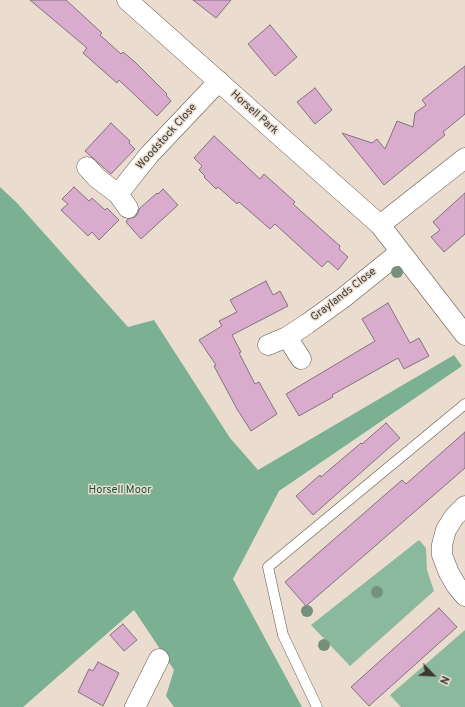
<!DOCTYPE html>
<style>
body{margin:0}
#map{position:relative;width:465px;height:707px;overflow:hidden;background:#eadccf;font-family:Overpass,sans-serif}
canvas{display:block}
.north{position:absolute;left:413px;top:655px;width:40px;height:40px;-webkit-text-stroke:3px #eadccf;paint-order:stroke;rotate:114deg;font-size:11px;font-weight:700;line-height:16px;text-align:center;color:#3b3631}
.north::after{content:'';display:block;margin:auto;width:14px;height:18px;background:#3b3631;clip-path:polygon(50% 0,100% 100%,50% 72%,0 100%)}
</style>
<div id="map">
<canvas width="465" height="707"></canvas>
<div class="north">N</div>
</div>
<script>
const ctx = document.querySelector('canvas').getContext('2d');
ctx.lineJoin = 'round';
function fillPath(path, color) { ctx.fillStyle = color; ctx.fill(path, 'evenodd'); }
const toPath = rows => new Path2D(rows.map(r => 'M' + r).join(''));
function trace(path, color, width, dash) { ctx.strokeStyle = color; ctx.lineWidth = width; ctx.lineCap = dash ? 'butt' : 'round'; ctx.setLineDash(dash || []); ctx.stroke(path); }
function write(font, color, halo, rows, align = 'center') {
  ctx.font = font + ' Overpass,sans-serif'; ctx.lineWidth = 3; ctx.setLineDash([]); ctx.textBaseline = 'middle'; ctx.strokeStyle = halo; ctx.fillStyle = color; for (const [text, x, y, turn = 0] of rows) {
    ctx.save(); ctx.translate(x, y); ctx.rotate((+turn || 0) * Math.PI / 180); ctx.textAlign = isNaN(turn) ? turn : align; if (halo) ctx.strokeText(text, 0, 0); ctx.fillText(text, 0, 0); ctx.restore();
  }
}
const green = toPath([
 [419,540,426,548,427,570,434,591,350,666,311,625],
 [465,630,465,707,401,707,390,695]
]);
const forest = toPath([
 [0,187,17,203,128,327,154,320,230,438,258,470,454,355,462,366,279,491,233,579,302,707,174,707,166,696,174,670,134,610,23,707,0,707]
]);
const building = toPath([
 [30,0,66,0,102,33,100,35,121,54,123,52,135,62,167,94,166,95,171,101,157,116,119,80,117,83,83,53,87,48,30,0],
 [193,0,231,0,216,18,193,0],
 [270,25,297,57,275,76,248,44,270,25],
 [465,66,465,114,443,132,445,135,384,185,342,133,372,143,377,139,385,149,397,121,413,127,415,113,426,105,422,100,465,66],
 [315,88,332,110,315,124,297,102,315,88],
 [111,123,130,141,129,143,135,149,111,174,85,151,111,123],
 [214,136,260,179,264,174,295,202,293,204,340,246,339,249,348,257,338,270,328,261,322,267,275,224,270,229,239,202,237,204,227,195,218,187,216,189,204,177,205,176,199,170,202,166,194,158,214,136],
 [74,187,89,201,92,198,105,210,107,208,119,220,99,240,92,232,88,236,61,210,68,204,62,199,74,187],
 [163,189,178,205,141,239,126,222,128,219,135,217,138,213,139,209,157,193,158,194,163,189],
 [465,193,465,234,444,252,431,237,440,230,433,222,465,193],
 [266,281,273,295,280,291,288,306,232,335,241,352,239,353,255,384,259,382,277,414,251,431,237,409,214,366,216,365,199,340,222,326,219,321,237,312,230,300,266,281],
 [388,303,410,343,419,338,429,356,404,369,398,358,332,395,333,397,299,416,286,394,375,341,362,319,388,303],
 [386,423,400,438,313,515,296,496,320,475,321,477,361,443,362,444,386,423],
 [465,432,465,468,306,606,285,582,402,480,406,484,465,432],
 [439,608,457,627,369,706,351,687,439,608],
 [123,624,137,640,124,651,110,635,123,624],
 [98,662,119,673,103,706,78,692,89,669,93,671,98,662]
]);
const lane = toPath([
 [317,707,283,635,268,567,465,404]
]);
const street = toPath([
 [127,0,380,225,465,335],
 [87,167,97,178,118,194,128,208],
 [118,194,149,155,219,81],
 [380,225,465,158],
 [287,337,301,359],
 [268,345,287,337,307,324,343,298,400,252],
 [465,506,454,517,446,530,442,545,442,555,449,573,456,585,465,596],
 [135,707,159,659]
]);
const trees = [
 [397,272],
 [377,592],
 [307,611],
 [324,645]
];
const streetNames = [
 ["Horsell Park",254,113,42],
 ["Woodstock Close",167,137,-48],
 ["Graylands Close",344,295,-38]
];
const parkNames = [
 ["Horsell Moor",120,491]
];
fillPath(green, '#8bb99e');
fillPath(forest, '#7bb092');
fillPath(building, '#d9abcd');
trace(building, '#82737e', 1);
trace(lane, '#64584d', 11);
trace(street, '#64584d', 21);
trace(lane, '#fff', 10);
trace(street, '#fff', 20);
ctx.fillStyle = '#75917b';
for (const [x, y] of trees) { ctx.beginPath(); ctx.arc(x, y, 6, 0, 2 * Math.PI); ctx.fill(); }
write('11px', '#3b3631', '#eadccf', streetNames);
write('11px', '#155437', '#eadccf', parkNames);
</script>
